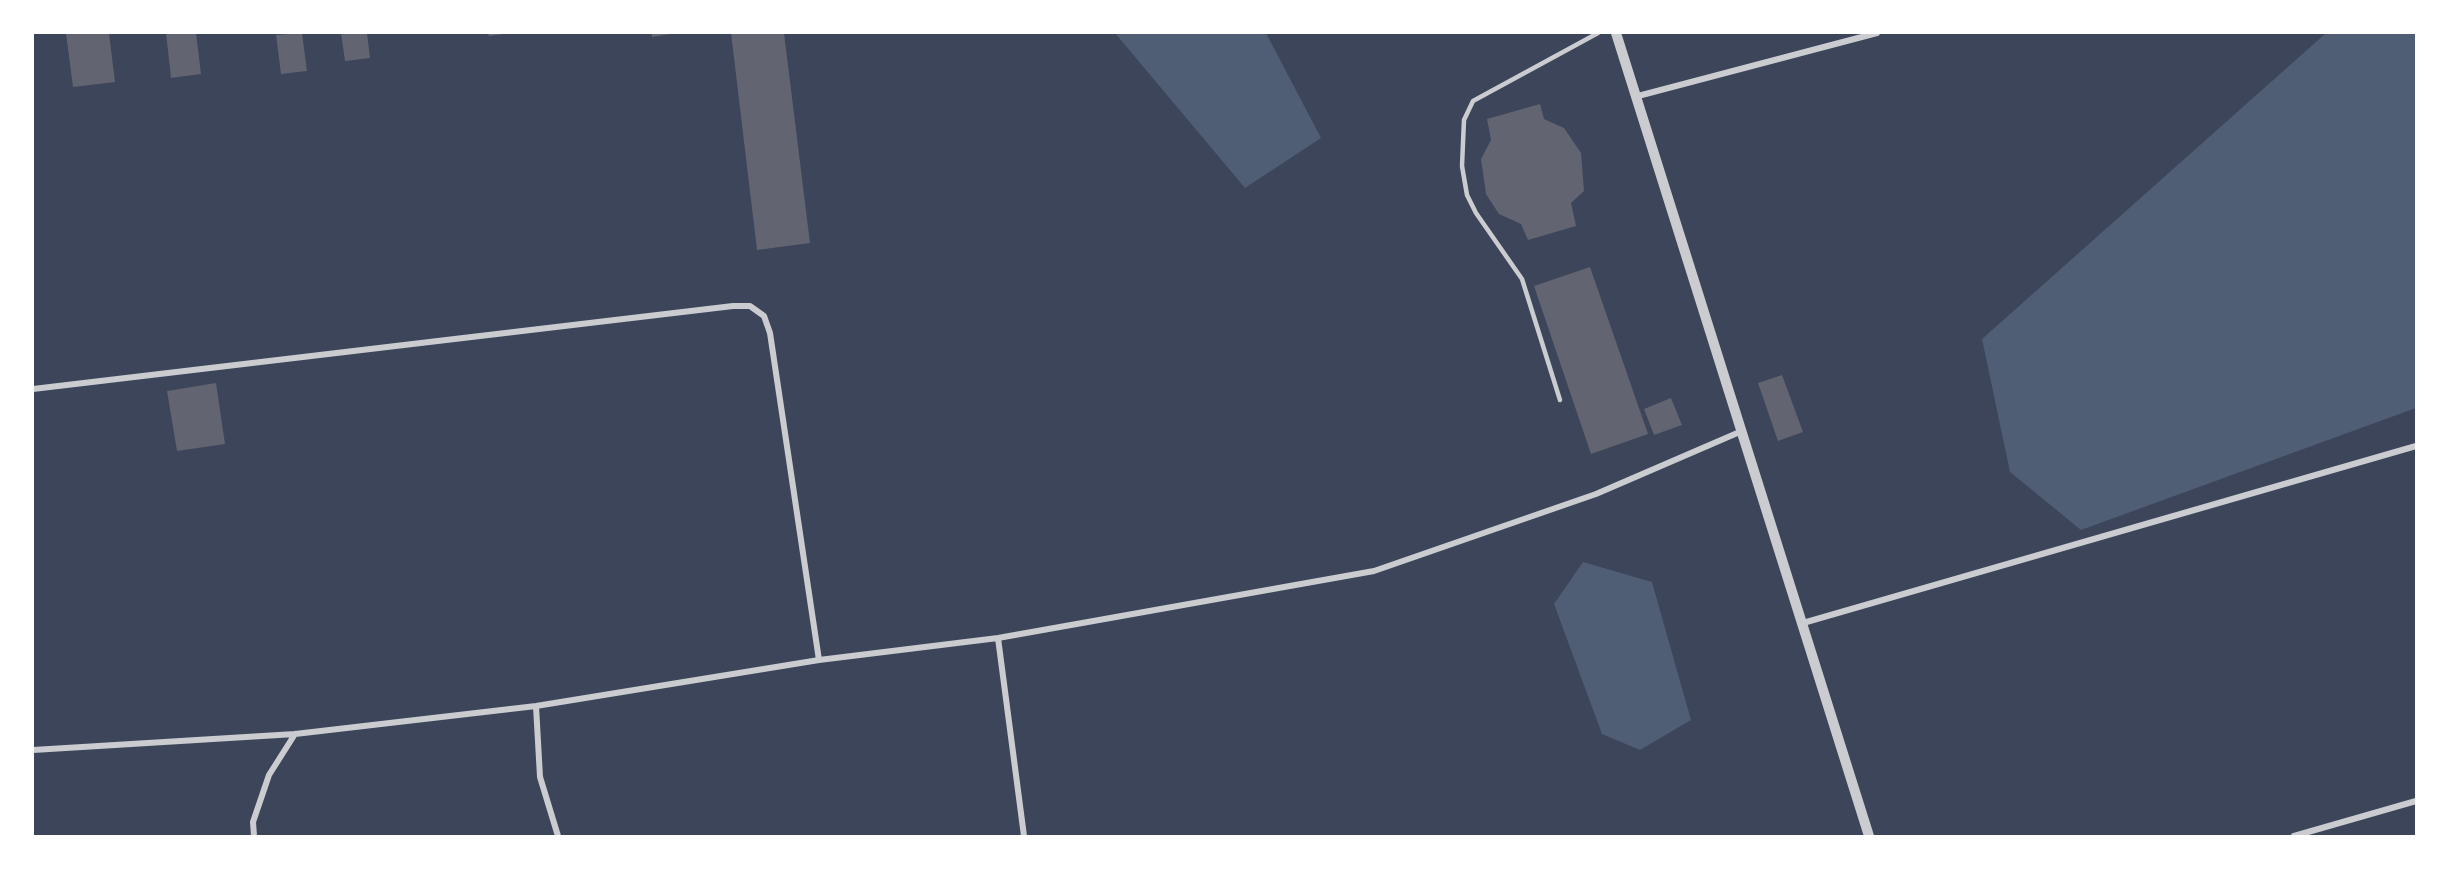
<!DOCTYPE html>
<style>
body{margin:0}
#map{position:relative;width:2449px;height:869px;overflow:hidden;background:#2d3142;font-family:Overpass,sans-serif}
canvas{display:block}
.frame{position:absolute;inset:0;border:34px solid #fff;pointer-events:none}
</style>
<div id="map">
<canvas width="2449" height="869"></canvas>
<div class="frame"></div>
</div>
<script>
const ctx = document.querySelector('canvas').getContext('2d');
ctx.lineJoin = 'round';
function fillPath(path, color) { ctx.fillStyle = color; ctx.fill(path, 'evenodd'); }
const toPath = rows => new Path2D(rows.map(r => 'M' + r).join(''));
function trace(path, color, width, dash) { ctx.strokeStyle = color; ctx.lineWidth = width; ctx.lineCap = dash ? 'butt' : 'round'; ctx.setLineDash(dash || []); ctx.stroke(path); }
const green = toPath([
 [33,33,2416,33,2416,836,33,836]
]);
const water = toPath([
 [1115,33,1266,33,1321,138,1245,188],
 [2326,33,2416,33,2416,408,2081,530,2010,472,1982,339],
 [1583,562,1652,582,1691,720,1640,750,1602,734,1554,604]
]);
const building = toPath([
 [66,33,109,33,115,82,73,87],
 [166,33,196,33,201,74,171,78],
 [302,33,307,71,281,74,276,35],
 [341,33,367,33,370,58,345,61],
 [488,33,503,33,503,34,489,36],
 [652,33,670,33,670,34,652,37],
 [731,33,784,33,810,243,757,250],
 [1540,104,1544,119,1564,128,1581,153,1584,191,1571,203,1576,226,1528,240,1521,224,1499,214,1486,194,1481,159,1491,140,1487,119],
 [1590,267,1648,434,1591,454,1534,286],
 [1782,375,1803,432,1778,441,1758,383],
 [216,383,225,444,177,451,167,391],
 [1671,398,1682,425,1654,435,1644,409]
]);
const service = toPath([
 [1560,400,1522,279,1476,213,1467,195,1462,166,1464,120,1473,101,1598,33]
]);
const minor = toPath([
 [1638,96,1877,33],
 [33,389,733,306,750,306,764,316,770,333,819,660],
 [1803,623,2416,446],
 [998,638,1024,836],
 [536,706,540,777,558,836],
 [33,750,295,734,536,706,819,660,998,638,1374,571,1596,494,1742,431],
 [254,836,253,822,269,775,295,734],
 [2294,836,2416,801]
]);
const tertiary = toPath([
 [1616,33,1869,836]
]);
fillPath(green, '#3c4559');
fillPath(water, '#4f5d75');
fillPath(building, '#626471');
trace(service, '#caccd0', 4.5);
trace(minor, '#caccd0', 6);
trace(tertiary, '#caccd0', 10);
</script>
